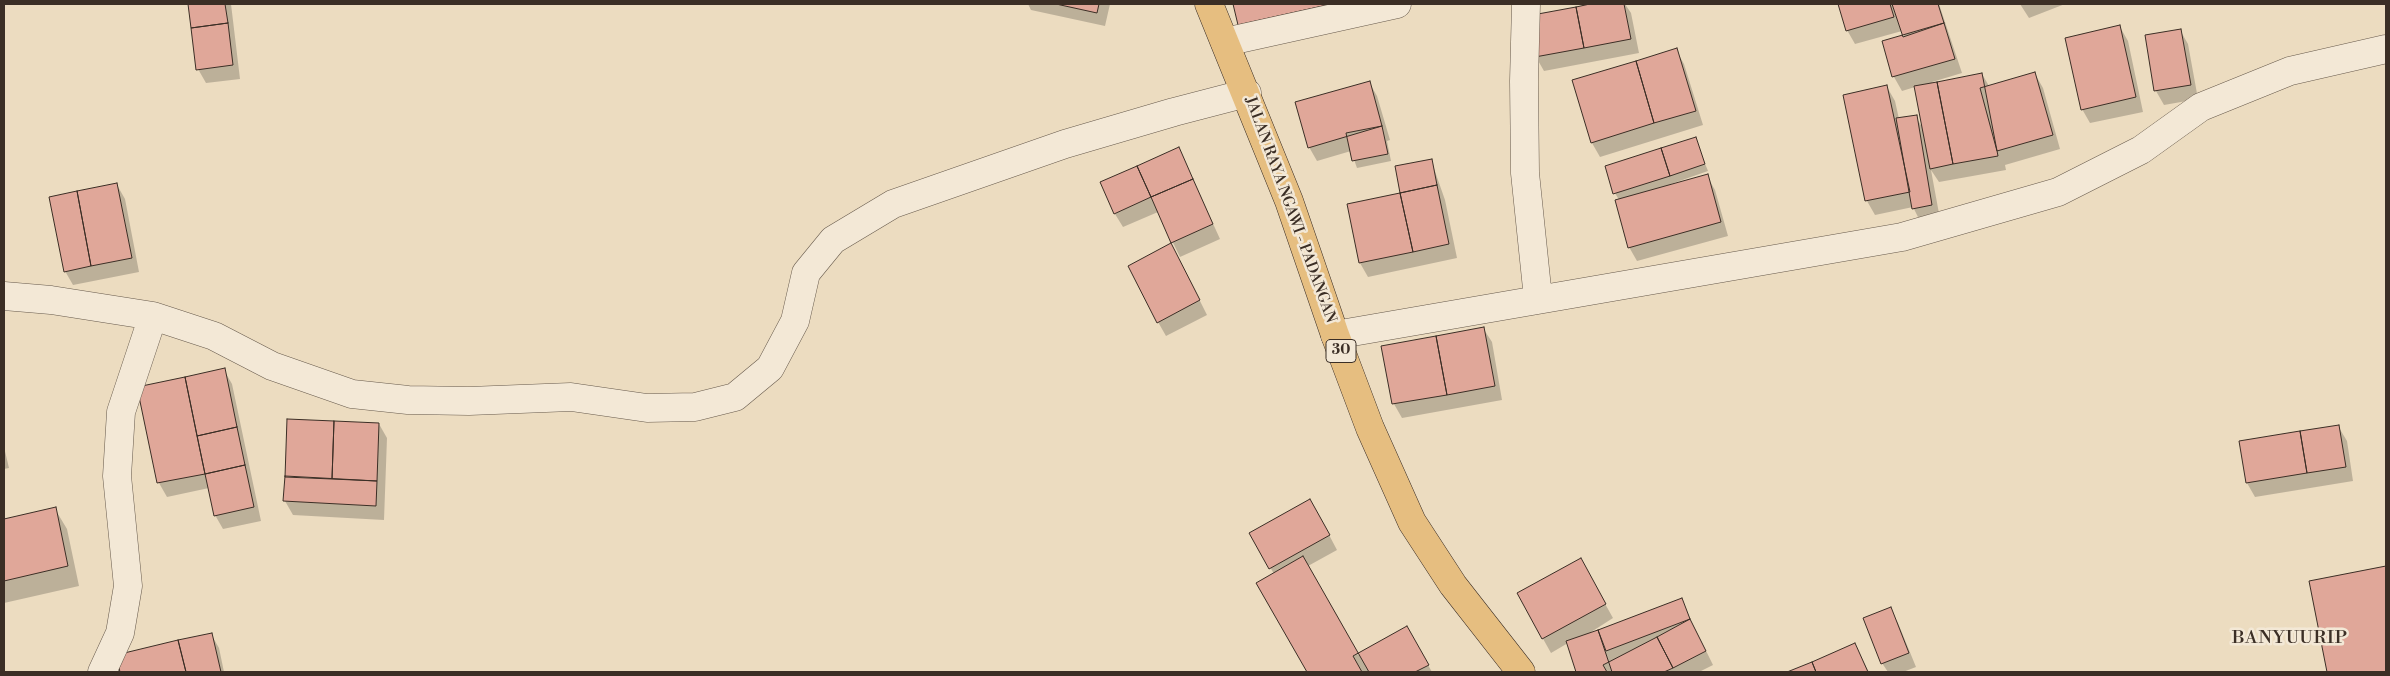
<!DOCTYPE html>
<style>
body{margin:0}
#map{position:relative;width:2390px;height:676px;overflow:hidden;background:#ecdcc0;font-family:"Libre Bodoni",serif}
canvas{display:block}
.frame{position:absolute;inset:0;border:5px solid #3b2e25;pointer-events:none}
</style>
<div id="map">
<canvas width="2390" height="676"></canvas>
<div class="frame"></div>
</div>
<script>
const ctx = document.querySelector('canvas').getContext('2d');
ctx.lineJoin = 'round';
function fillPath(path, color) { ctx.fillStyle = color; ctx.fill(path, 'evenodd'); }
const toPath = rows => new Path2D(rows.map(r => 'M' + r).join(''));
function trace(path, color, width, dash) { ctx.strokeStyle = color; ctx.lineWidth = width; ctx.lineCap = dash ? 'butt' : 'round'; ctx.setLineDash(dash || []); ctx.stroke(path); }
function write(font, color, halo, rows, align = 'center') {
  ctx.font = font + ' "Libre Bodoni",serif'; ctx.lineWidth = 5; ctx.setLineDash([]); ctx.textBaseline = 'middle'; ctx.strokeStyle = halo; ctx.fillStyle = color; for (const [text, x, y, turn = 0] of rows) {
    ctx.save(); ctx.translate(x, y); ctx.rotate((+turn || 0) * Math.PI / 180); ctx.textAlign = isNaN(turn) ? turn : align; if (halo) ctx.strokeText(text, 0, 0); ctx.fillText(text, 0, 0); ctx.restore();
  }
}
const shadow = toPath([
 [189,4,231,4,240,79,206,83,198,69],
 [1028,4,1110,4,1105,26,1031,10],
 [1235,4,1331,4,1334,19,1247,39,1239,24],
 [1597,4,1625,4,1631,13,1639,53,1544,71,1536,57,1528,17],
 [1840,4,1939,4,1962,73,1932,82,1933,84,1982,74,1989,86,2035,74,2043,88,2060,149,2005,165,2006,170,1939,182,1931,170,1940,219,1921,223,1913,207,1875,215,1867,201,1887,87,1895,101,1899,119,1916,117,1922,127,1915,87,1902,91,1894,77,1884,42,1904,36,1902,31,1855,44,1847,30],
 [2020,4,2065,4,2029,18],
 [2120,27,2128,41,2143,112,2090,123,2082,109],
 [2180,30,2188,44,2198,99,2164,105,2156,91],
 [1676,50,1684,64,1703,125,1600,157,1592,143],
 [1369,82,1377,96,1390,140,1387,141,1391,161,1357,168,1351,151,1317,161,1309,147],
 [1695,139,1708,171,1671,184,1672,186,1707,176,1715,190,1728,236,1637,261,1629,247,1619,200,1615,193],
 [1179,149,1220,239,1180,257,1158,212,1123,227,1115,214],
 [1431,160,1445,200,1457,258,1368,277,1360,263,1402,194],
 [117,185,125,199,139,272,73,285,65,271],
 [1179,259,1207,315,1166,336,1158,322],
 [1483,328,1492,342,1502,400,1402,418,1394,404,1383,347],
 [224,370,232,384,261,521,223,529,215,515,209,488,167,497,159,483,139,388],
 [379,424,387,438,384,520,293,515,285,501],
 [2338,426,2347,441,2353,481,2255,497,2247,483],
 [4,447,9,468,4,469],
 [55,509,67,529,79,586,4,603,4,520],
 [1318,514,1337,550,1308,566,1358,655,1407,628,1432,672,1308,672,1257,584,1274,574,1251,533],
 [1580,559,1613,618,1588,634,1681,600,1713,665,1699,672,1577,672,1568,643,1551,653,1518,594],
 [2386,567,2386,672,2328,672,2310,582],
 [1890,609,1898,623,1916,667,1903,672,1888,672,1882,663],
 [211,634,219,648,224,672,121,672,117,656],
 [1855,645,1869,672,1790,672]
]);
const building = toPath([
 [188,4,225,4,228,23,191,28,188,4],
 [1056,4,1099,4,1097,13,1056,4],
 [1233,4,1327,4,1327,5,1238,25,1233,4],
 [1590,4,1624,4,1631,39,1584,48,1576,7,1590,4],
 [1838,4,1890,4,1894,17,1846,31,1838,4],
 [1892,4,1938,4,1944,23,1903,37,1892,4],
 [1576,7,1584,48,1535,57,1527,16,1576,7],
 [228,23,233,65,196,70,191,28,228,23],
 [1944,23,1955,59,1892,77,1882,41,1944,23],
 [2120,25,2136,97,2081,110,2065,38,2120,25],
 [2181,29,2191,85,2154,91,2145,35,2181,29],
 [1677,48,1696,111,1654,123,1636,61,1677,48],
 [1636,61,1654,123,1591,143,1572,80,1636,61],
 [2035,72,2053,135,1997,151,1980,88,2035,72],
 [1982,73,1998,156,1953,164,1937,82,1982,73],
 [1370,81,1382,126,1308,148,1295,102,1370,81],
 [1937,82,1953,164,1930,169,1914,86,1937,82],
 [1887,85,1910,192,1865,201,1843,95,1887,85],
 [1917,115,1932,205,1912,209,1896,118,1917,115],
 [1382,126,1388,154,1352,161,1346,133,1382,126],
 [1696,137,1705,164,1670,176,1661,148,1696,137],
 [1179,147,1193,179,1151,197,1137,166,1179,147],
 [1661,148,1670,176,1613,194,1605,166,1661,148],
 [1432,159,1437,185,1400,193,1395,166,1432,159],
 [1137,166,1151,197,1114,214,1100,182,1137,166],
 [1708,174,1721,222,1628,248,1615,200,1708,174],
 [1193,179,1213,224,1171,243,1151,197,1193,179],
 [117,183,132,258,91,266,77,191,117,183],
 [1437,185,1449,244,1413,252,1400,193,1437,185],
 [77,191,91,266,64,272,49,197,77,191],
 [1400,193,1413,252,1359,263,1347,204,1400,193],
 [1171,243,1200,300,1157,323,1128,266,1171,243],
 [1484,327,1495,386,1447,395,1436,336,1484,327],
 [1436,336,1447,395,1392,404,1381,346,1436,336],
 [225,368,237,427,197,436,185,377,225,368],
 [185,377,205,474,157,483,137,387,185,377],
 [287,419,334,421,332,479,285,477,287,419],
 [334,421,379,423,377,481,332,479,334,421],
 [2339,425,2346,467,2307,473,2300,431,2339,425],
 [237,427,245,465,205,474,197,436,237,427],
 [2300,431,2307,473,2246,483,2239,441,2300,431],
 [245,465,254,507,214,516,205,474,245,465],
 [285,476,377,481,376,506,283,501,285,476],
 [1310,499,1330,535,1269,569,1249,533,1310,499],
 [56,507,68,566,4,581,4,519,56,507],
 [1303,556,1369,672,1307,672,1256,583,1303,556],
 [1581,558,1606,604,1542,639,1517,593,1581,558],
 [2386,566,2386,672,2327,672,2309,581,2386,566],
 [1682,598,1690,619,1606,651,1598,630,1682,598],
 [1891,607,1909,653,1881,664,1863,618,1891,607],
 [1690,619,1706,651,1673,668,1657,637,1690,619],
 [1407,626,1429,665,1415,672,1362,672,1353,656,1407,626],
 [1598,630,1612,672,1576,672,1566,641,1598,630],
 [212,633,221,672,186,672,178,640,212,633],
 [1657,637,1673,668,1664,672,1607,672,1603,665,1657,637],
 [178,640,186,672,120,672,116,655,178,640],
 [1855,643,1868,672,1816,672,1812,662,1855,643],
 [1812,662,1816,672,1787,672,1812,662]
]);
const street = toPath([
 [1526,4,1524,81,1525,173,1538,298],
 [1225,42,1397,4],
 [4,296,51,300,153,316,214,336,272,366,352,394,408,400,469,401,571,397,647,408,695,407,735,397,770,368,795,321,806,273,833,240,893,204,1065,144,1174,112,1247,93],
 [1335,335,1902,237,2058,192,2141,150,2201,107,2290,71,2386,49],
 [102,672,120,633,128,586,117,476,121,412,153,316]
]);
const highway = toPath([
 [1209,4,1289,201,1335,335,1370,428,1412,522,1453,585,1521,672]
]);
const shields = [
 [1341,351,30]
];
const shieldNames = [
 ["30",1341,351]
];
const streetNames = [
 ["JALAN RAYA NGAWI - PADANGAN",1290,210,70]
];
const quarterNames = [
 ["BANYUURIP",2290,639]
];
fillPath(shadow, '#0003');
fillPath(building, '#e0a799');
trace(building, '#3b2e25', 1);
trace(street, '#675a4c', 29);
trace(highway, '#3b2e25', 29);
trace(street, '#f3e8d6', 28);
trace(highway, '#e6be80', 28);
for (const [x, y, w] of shields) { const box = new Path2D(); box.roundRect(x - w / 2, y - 11.5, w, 23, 4); ctx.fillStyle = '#f3e8d6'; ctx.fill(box); trace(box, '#3b2e25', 1); }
write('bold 14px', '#3b2e25', null, shieldNames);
write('15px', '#3b2e25', '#f3e8d6', streetNames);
ctx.letterSpacing = '1px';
write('18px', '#3b2e25', '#f3e8d6', quarterNames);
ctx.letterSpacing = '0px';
</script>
